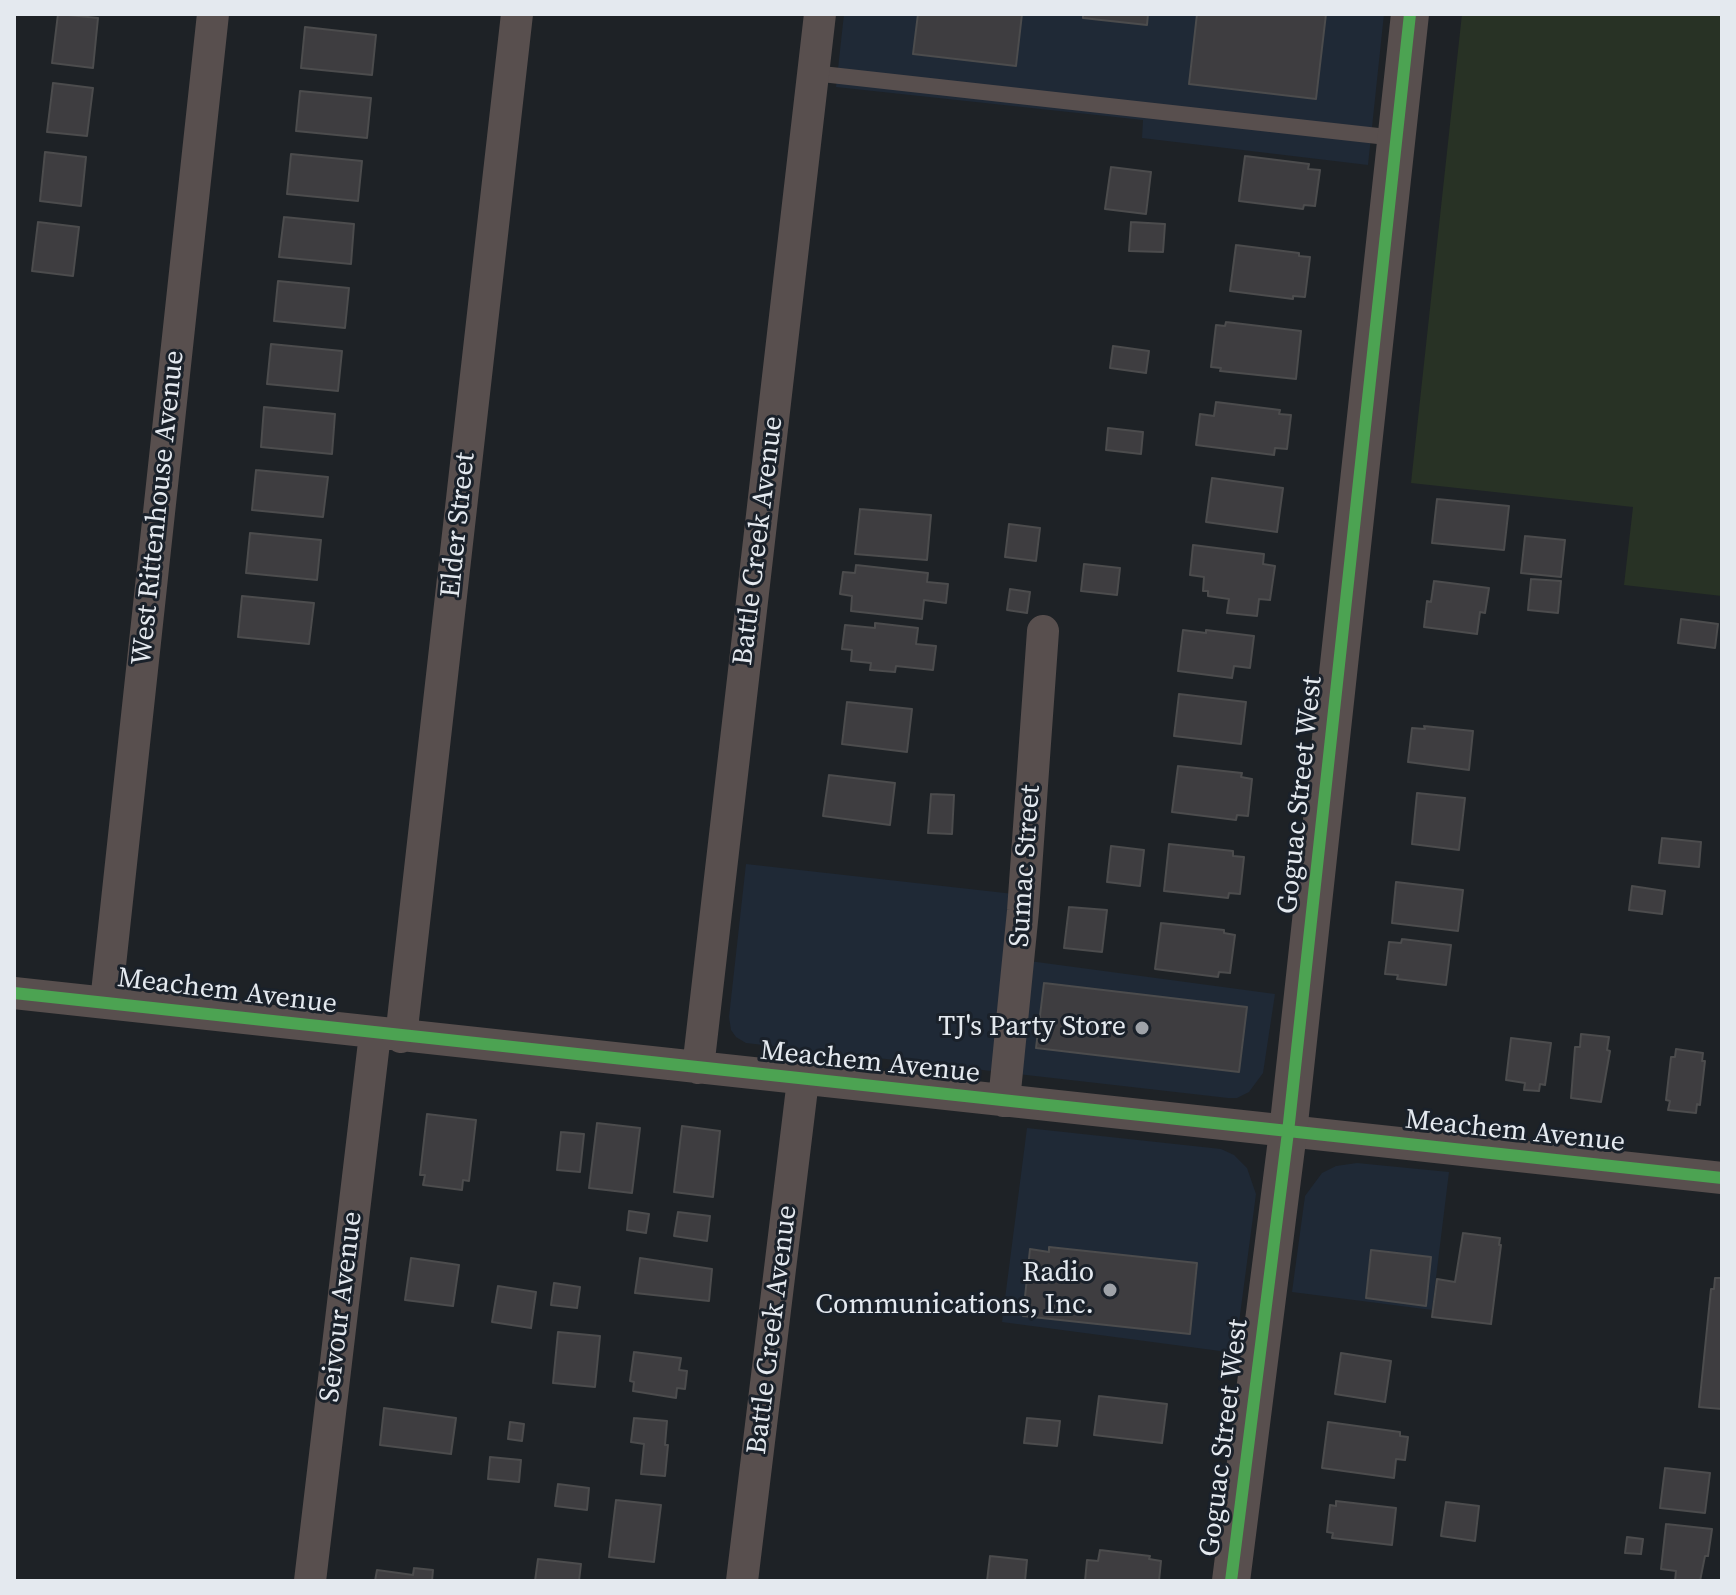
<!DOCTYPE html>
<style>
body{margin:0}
#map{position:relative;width:1736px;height:1595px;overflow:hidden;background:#1e2226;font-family:"Source Serif 4",serif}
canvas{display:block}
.frame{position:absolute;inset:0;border:16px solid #e4e9ef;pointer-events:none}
</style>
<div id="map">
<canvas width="1736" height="1595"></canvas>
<div class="frame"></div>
</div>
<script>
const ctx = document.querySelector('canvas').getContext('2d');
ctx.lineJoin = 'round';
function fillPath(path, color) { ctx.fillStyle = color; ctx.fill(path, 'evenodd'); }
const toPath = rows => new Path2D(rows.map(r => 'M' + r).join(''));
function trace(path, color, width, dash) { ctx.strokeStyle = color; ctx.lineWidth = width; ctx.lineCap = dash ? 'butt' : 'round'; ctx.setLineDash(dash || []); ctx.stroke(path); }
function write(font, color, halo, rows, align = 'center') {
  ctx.font = font + ' "Source Serif 4",serif'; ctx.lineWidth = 6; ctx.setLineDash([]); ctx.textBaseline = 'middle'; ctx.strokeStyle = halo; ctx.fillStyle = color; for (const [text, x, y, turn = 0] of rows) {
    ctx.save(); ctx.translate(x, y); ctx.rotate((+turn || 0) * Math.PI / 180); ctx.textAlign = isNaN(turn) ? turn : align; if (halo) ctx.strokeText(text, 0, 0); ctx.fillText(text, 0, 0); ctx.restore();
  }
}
const built = toPath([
 [844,14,1384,14,1368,165,1142,138,1143,120,836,87],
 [746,864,1014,894,1007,958,1275,994,1263,1073,1249,1092,1237,1098,1228,1098,746,1043,736,1037,731,1030,729,1017],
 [1027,1128,1221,1149,1234,1155,1247,1168,1256,1194,1235,1353,1002,1322],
 [1357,1163,1449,1172,1432,1310,1292,1292,1305,1196,1322,1173,1336,1166]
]);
const green = toPath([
 [1462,14,1722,14,1722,596,1624,585,1633,507,1411,483]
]);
const building = toPath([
 [58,14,98,18,93,68,52,63,58,14],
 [918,14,1022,14,1016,66,913,54,918,14],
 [1083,14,1148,14,1147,25,1083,18,1083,14],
 [1197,14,1326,14,1316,99,1189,84,1197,14],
 [305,27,376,35,372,75,301,68,305,27],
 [53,83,93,88,87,136,47,132,53,83],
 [300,91,371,98,367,138,296,131,300,91],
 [45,152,86,157,81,206,40,201,45,152],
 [291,154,362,161,358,201,287,194,291,154],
 [1245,156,1309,164,1308,169,1320,170,1315,206,1304,205,1303,209,1239,201,1245,156],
 [1111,167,1151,172,1146,214,1105,209,1111,167],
 [284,217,354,224,351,264,279,257,284,217],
 [38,222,79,227,73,276,32,271,38,222],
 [1131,222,1165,224,1163,252,1129,251,1131,222],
 [1236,245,1299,253,1299,256,1310,257,1305,297,1293,296,1293,299,1230,291,1236,245],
 [278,281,349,288,345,328,274,321,278,281],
 [1226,322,1301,331,1296,379,1220,371,1221,368,1211,367,1216,325,1225,326,1226,322],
 [271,344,342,351,338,391,267,384,271,344],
 [1113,346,1149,351,1146,373,1110,368,1113,346],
 [1216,402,1280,410,1279,414,1291,415,1287,449,1275,448,1274,455,1196,445,1200,414,1214,416,1216,402],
 [264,407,335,414,332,454,261,447,264,407],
 [1108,428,1143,432,1141,454,1106,450,1108,428],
 [256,470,328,477,323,517,252,510,256,470],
 [1212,478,1283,488,1277,532,1206,522,1212,478],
 [1437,499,1509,506,1504,550,1432,543,1437,499],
 [860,509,931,515,927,560,855,554,860,509],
 [1009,524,1040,528,1036,561,1005,557,1009,524],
 [250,533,321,540,317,580,246,573,250,533],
 [1525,536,1565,540,1561,577,1521,573,1525,536],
 [1193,545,1264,554,1263,564,1275,566,1270,600,1259,599,1257,616,1227,613,1229,599,1208,596,1208,591,1203,591,1204,577,1190,575,1193,545],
 [1084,564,1120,568,1117,595,1081,591,1084,564],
 [856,565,928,573,927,582,948,584,946,603,924,600,922,619,851,611,852,596,840,594,843,572,855,573,856,565],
 [1531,579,1561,581,1558,613,1528,610,1531,579],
 [1434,581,1489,588,1485,613,1480,612,1477,634,1424,627,1427,601,1431,602,1434,581],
 [1010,589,1030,592,1027,613,1007,610,1010,589],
 [242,596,314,603,309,644,238,637,242,596],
 [1681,619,1718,624,1715,648,1678,643,1681,619],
 [875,623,918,628,916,644,936,646,933,670,896,666,895,672,870,670,871,663,851,661,852,650,842,649,845,625,875,628,875,623],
 [1183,630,1206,633,1206,630,1254,636,1250,668,1234,666,1232,678,1178,671,1183,630],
 [1179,694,1246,702,1241,744,1174,736,1179,694],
 [847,702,912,709,907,752,842,744,847,702],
 [1424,726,1473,731,1469,770,1408,762,1412,728,1425,729,1424,726],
 [1178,766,1242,773,1241,777,1252,779,1248,816,1237,815,1236,820,1172,812,1178,766],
 [829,775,895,783,890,825,823,816,829,775],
 [1417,793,1465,798,1459,850,1412,844,1417,793],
 [931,794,954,795,952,834,928,833,931,794],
 [1662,838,1701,842,1699,867,1659,863,1662,838],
 [1169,844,1233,851,1233,856,1244,857,1240,894,1229,893,1228,898,1164,891,1169,844],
 [1111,846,1144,850,1140,886,1107,882,1111,846],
 [1396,882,1463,890,1458,931,1392,923,1396,882],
 [1632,886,1665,891,1662,914,1629,910,1632,886],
 [1069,907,1107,910,1102,952,1064,948,1069,907],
 [1161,923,1224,930,1224,933,1235,935,1230,973,1219,972,1218,977,1155,969,1161,923],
 [1402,939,1451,945,1446,985,1397,979,1398,975,1385,974,1389,942,1401,943,1402,939],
 [1044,983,1247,1007,1239,1072,1036,1048,1044,983],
 [1581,1034,1609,1037,1607,1050,1610,1051,1601,1102,1571,1098,1575,1047,1580,1047,1581,1034],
 [1511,1038,1551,1043,1545,1085,1540,1084,1539,1091,1524,1090,1525,1083,1506,1080,1511,1038],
 [1676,1049,1703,1053,1702,1061,1705,1061,1700,1105,1697,1104,1696,1113,1668,1110,1670,1101,1666,1100,1671,1057,1675,1057,1676,1049],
 [427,1114,476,1120,469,1181,463,1180,462,1190,423,1185,425,1175,420,1175,427,1114],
 [597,1123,640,1128,632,1193,589,1188,597,1123],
 [682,1126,720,1131,713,1197,674,1192,682,1126],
 [561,1132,584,1134,580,1172,557,1170,561,1132],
 [629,1211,649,1214,646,1233,627,1230,629,1211],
 [678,1212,710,1216,707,1241,674,1236,678,1212],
 [1463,1233,1500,1238,1499,1245,1501,1245,1491,1324,1432,1317,1437,1279,1455,1282,1463,1233],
 [1049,1247,1197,1263,1190,1334,1023,1316,1030,1249,1049,1252,1049,1247],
 [1371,1250,1431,1257,1426,1306,1366,1298,1371,1250],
 [411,1258,459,1265,453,1306,405,1300,411,1258],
 [640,1258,712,1269,709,1301,635,1293,640,1258],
 [1715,1278,1722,1278,1722,1409,1699,1407,1711,1289,1714,1289,1715,1278],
 [554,1283,580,1287,577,1308,551,1305,554,1283],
 [498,1286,536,1292,531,1328,492,1322,498,1286],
 [558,1332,600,1336,595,1387,553,1383,558,1332],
 [634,1352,681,1358,679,1370,687,1371,685,1389,677,1388,676,1398,633,1391,634,1382,630,1381,634,1352],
 [1341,1353,1391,1361,1385,1402,1335,1394,1341,1353],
 [1099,1396,1167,1404,1162,1443,1094,1435,1099,1396],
 [384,1408,456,1418,451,1454,380,1445,384,1408],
 [634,1418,667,1421,665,1445,668,1445,665,1476,641,1474,644,1444,631,1442,634,1418],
 [1027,1418,1060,1421,1057,1446,1024,1443,1027,1418],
 [510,1422,524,1424,522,1441,508,1439,510,1422],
 [1328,1422,1400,1432,1400,1436,1408,1437,1405,1460,1396,1459,1394,1478,1322,1468,1328,1422],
 [490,1457,521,1460,519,1482,488,1479,490,1457],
 [1665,1468,1710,1473,1705,1513,1660,1508,1665,1468],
 [558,1484,589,1488,587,1510,555,1506,558,1484],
 [616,1500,661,1505,654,1562,609,1557,616,1500],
 [1336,1501,1396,1508,1392,1545,1332,1538,1333,1533,1327,1532,1330,1505,1336,1506,1336,1501],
 [1446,1502,1479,1506,1475,1541,1441,1536,1446,1502],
 [1666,1524,1712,1529,1708,1556,1705,1556,1700,1581,1675,1581,1676,1571,1661,1569,1666,1524],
 [1627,1537,1643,1539,1641,1554,1625,1553,1627,1537],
 [1100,1550,1150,1556,1149,1559,1161,1561,1159,1581,1085,1581,1087,1560,1098,1561,1100,1550],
 [990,1556,1027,1560,1025,1581,987,1581,990,1556],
 [538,1559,581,1564,579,1581,535,1581,538,1559],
 [414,1568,433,1570,432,1581,375,1581,377,1570,413,1575,414,1568]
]);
const service = toPath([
 [813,73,1396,138]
]);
const minor = toPath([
 [14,993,1722,1178],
 [106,1002,213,14],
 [401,1037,517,14],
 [698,1068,820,14],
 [1004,1101,1023,911,1043,631],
 [310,1581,375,1034],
 [742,1581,803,1080]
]);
const tertiary = toPath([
 [1231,1581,1288,1132,1410,14]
]);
const cycleway = toPath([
 [14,993,1722,1178],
 [1231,1581,1288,1132,1410,14]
]);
const markers = [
 [1142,1028,8,"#9fa3a9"],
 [1110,1290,8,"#9fa3a9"]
];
const streetNames = [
 ["West Rittenhouse Avenue",159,508,-84],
 ["Elder Street",459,525,-84],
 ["Battle Creek Avenue",759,541,-83],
 ["Goguac Street West",1301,795,-84],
 ["Sumac Street",1026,866,-86],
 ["Meachem Avenue",227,992,7],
 ["Meachem Avenue",870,1063,6],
 ["Meachem Avenue",1515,1132,6],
 ["Seivour Avenue",342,1307,-83],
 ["Battle Creek Avenue",773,1330,-83],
 ["Goguac Street West",1225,1438,-83]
];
const poiNames = [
 ["TJ's Party Store",1126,1028],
 ["Radio",1094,1274],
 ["Communications, Inc.",1094,1306]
];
fillPath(built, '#1f2936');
fillPath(green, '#283225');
fillPath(building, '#3e3d40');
trace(building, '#4c4c4d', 2);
trace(service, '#584f4e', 16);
trace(minor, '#584f4e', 32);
trace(tertiary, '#584f4e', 38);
trace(cycleway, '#4ca352', 12);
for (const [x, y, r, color] of markers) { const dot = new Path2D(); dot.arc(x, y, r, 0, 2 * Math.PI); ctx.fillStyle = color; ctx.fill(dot); trace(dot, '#1a212a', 3); }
write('28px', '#e4e9ef', '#1a212a', streetNames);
write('28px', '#e4e9ef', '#1a212a', poiNames, 'right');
</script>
